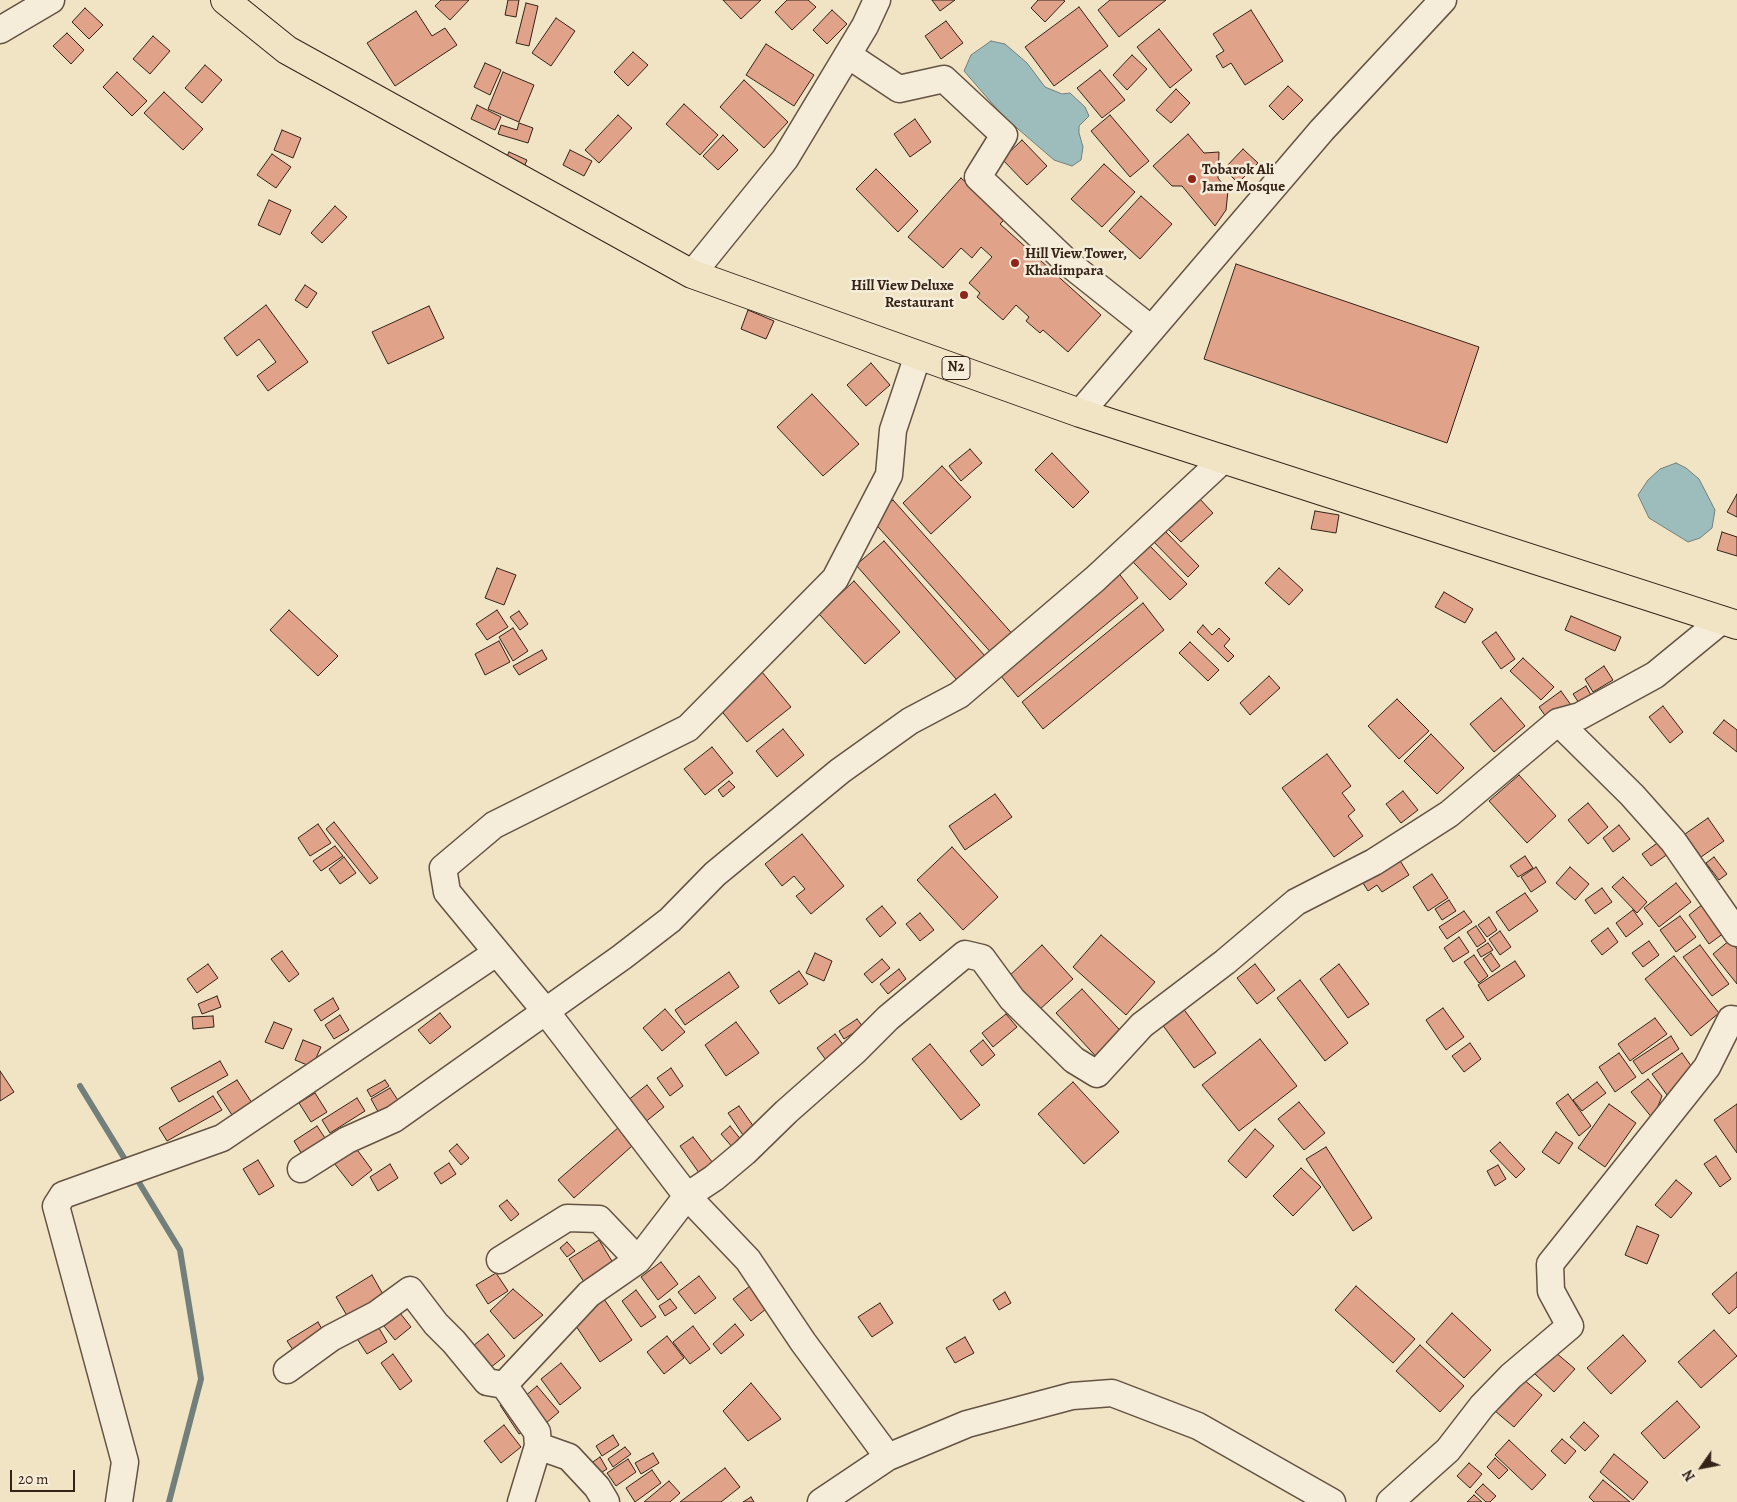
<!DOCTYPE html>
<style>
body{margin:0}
#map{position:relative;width:1737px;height:1502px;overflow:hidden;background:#f0e4c5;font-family:Alegreya,serif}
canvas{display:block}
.north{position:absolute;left:1677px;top:1442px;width:50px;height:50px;-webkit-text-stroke:4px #f5edd9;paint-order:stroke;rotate:237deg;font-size:14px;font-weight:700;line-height:20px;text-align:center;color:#352318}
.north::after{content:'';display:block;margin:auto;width:18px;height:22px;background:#352318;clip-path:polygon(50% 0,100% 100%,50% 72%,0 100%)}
.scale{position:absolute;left:10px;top:1470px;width:65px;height:22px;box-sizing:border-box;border:2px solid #352318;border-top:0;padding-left:6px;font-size:15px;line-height:18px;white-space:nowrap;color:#352318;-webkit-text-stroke:4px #f5edd9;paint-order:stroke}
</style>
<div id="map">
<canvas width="1737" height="1502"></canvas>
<div class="north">N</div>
<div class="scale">20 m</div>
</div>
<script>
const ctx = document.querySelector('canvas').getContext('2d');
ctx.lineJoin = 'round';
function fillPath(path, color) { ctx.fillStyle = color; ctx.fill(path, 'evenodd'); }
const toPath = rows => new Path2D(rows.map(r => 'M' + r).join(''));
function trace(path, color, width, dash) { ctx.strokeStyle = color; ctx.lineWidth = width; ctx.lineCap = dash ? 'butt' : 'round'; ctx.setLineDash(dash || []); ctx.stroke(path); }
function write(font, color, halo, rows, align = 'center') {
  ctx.font = font + ' Alegreya,serif'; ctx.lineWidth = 5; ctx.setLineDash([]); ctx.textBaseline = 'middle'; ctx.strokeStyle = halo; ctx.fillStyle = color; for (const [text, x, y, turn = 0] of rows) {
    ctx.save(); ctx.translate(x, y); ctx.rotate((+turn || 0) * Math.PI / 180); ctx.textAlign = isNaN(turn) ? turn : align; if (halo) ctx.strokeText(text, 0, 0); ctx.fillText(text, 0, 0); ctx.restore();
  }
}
const water = toPath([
 [991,41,1005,44,1027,63,1045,87,1062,94,1070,93,1085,107,1089,116,1079,126,1079,133,1083,147,1081,160,1072,166,1054,160,1003,116,964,71,971,55,991,41],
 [1676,463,1686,468,1699,479,1715,510,1712,528,1700,538,1688,542,1649,518,1638,495,1648,480,1660,469,1676,463]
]);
const stream = toPath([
 [80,1086,129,1166],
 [135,1176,180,1250,201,1379,169,1502]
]);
const building = toPath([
 [441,0,469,0,450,20,435,6,441,0],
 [508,0,519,0,516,17,505,15,508,0],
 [723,0,761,0,741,19,723,0],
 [787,0,808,0,816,7,792,30,775,12,787,0],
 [932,0,955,0,940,11,932,0],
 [1038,0,1063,0,1065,1,1045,22,1031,8,1038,0],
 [1110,0,1166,0,1119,37,1098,10,1110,0],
 [526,3,538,6,529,46,516,43,526,3],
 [1079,7,1108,46,1054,86,1025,47,1079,7],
 [85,8,103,25,89,39,72,22,85,8],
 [832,10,847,24,827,44,813,30,832,10],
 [1251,10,1283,61,1245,85,1231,63,1223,68,1216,56,1224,51,1213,34,1251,10],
 [416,11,432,36,445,28,457,45,395,86,367,43,416,11],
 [556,18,575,31,551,66,532,53,556,18],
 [946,21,963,43,941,59,925,36,946,21],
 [1159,29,1192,70,1170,88,1137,47,1159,29],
 [67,33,84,50,71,64,53,46,67,33],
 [153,36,170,51,150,74,133,59,153,36],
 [766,44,814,75,794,106,746,75,766,44],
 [633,52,648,65,628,86,614,72,633,52],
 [1132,55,1147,69,1127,90,1113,75,1132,55],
 [485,63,501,70,490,95,474,87,485,63],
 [205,65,222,80,202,103,185,88,205,65],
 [1100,70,1125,100,1102,118,1077,88,1100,70],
 [117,72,147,101,132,116,103,87,117,72],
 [503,72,534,85,519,122,488,109,503,72],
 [744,80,788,122,764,148,720,107,744,80],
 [1288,86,1303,100,1283,120,1269,106,1288,86],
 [1176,89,1190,103,1171,123,1156,110,1176,89],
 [164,92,203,129,183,150,144,113,164,92],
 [684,104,718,135,700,155,666,124,684,104],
 [477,105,501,117,495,130,471,119,477,105],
 [618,115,632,128,599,163,585,150,618,115],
 [1110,115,1149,161,1130,177,1091,131,1110,115],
 [915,119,931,142,910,157,894,134,915,119],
 [519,123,533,128,528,143,498,134,501,125,517,130,519,123],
 [282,130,301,138,293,158,274,150,282,130],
 [1188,134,1204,153,1219,152,1218,178,1228,191,1226,210,1215,226,1182,186,1172,186,1153,166,1188,134],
 [723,135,738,150,718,170,703,156,723,135],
 [1022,140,1047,166,1027,185,1002,159,1022,140],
 [1243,149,1258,163,1238,183,1224,169,1243,149],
 [570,150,592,161,584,176,563,165,570,150],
 [509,152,527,160,520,176,502,167,509,152],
 [272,154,291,167,276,188,257,175,272,154],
 [1104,164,1135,192,1102,227,1071,199,1104,164],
 [876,169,918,211,898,232,856,189,876,169],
 [961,178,1006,218,1000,224,1101,315,1068,352,1043,330,1040,333,1026,321,1029,317,1016,305,1003,320,977,297,980,293,969,283,992,257,981,247,972,258,961,248,943,268,908,237,961,178],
 [1141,196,1172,224,1140,259,1109,231,1141,196],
 [269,200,291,210,280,235,258,225,269,200],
 [335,206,347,217,322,243,311,233,335,206],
 [1236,264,1479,347,1447,443,1204,359,1236,264],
 [305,285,317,293,307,308,295,300,305,285],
 [266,305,308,362,268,391,257,376,276,362,259,339,237,356,224,338,266,305],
 [429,306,444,338,388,364,372,332,429,306],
 [748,310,774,321,766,339,741,329,748,310],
 [871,363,890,385,866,406,847,385,871,363],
 [812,394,859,444,823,476,777,427,812,394],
 [970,449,982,463,961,481,949,466,970,449],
 [1052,453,1089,492,1073,508,1035,470,1052,453],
 [942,466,971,497,931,534,903,503,942,466],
 [1737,494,1737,517,1727,512,1737,494],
 [1197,496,1213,513,1181,542,1165,526,1197,496],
 [893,500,1016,638,995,657,871,519,893,500],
 [1315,511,1339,515,1336,533,1311,529,1315,511],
 [1163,529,1199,566,1188,577,1152,540,1163,529],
 [1722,532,1737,537,1737,556,1717,550,1722,532],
 [884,541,992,664,964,688,856,565,884,541],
 [1149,545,1187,584,1170,600,1133,562,1149,545],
 [497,568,516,575,504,605,485,598,497,568],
 [1279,568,1303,590,1289,605,1265,583,1279,568],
 [1117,571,1138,598,1018,697,996,670,1117,571],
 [854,581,900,632,865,664,819,614,854,581],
 [1444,592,1473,609,1465,623,1435,607,1444,592],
 [1143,603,1164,630,1043,729,1022,702,1143,603],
 [289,610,338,656,318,676,270,630,289,610],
 [497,610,508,627,487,640,476,624,497,610],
 [519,611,528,624,520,630,510,617,519,611],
 [1571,616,1621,637,1615,651,1565,630,1571,616],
 [1203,625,1212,635,1219,628,1230,639,1224,646,1234,656,1228,662,1197,632,1203,625],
 [513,628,528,651,513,661,499,637,513,628],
 [1496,632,1515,659,1501,669,1482,642,1496,632],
 [499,641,510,662,485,675,475,654,499,641],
 [1190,642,1219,670,1208,681,1179,653,1190,642],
 [542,650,547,659,519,675,513,666,542,650],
 [1523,658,1554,687,1541,700,1510,671,1523,658],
 [1604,666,1613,680,1593,692,1585,679,1604,666],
 [762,672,791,707,747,742,719,708,762,672],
 [1269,676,1280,688,1250,715,1240,703,1269,676],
 [1586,686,1591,695,1579,703,1573,694,1586,686],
 [1561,691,1571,705,1549,721,1539,707,1561,691],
 [1501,698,1525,726,1494,752,1470,724,1501,698],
 [1397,699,1429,731,1399,759,1368,726,1397,699],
 [1663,706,1683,732,1670,743,1649,717,1663,706],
 [1724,720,1737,730,1737,752,1713,733,1724,720],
 [783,729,804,755,777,777,756,751,783,729],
 [1431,734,1464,768,1437,794,1404,761,1431,734],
 [712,747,733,773,705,795,684,769,712,747],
 [1327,754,1351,786,1342,793,1355,810,1348,816,1363,836,1334,857,1282,788,1327,754],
 [1519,775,1556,816,1527,843,1489,801,1519,775],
 [729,781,735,787,723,797,718,790,729,781],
 [1403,791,1418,810,1401,823,1386,804,1403,791],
 [995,794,1012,817,965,850,949,826,995,794],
 [1588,803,1608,827,1588,844,1568,820,1588,803],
 [1708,818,1724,841,1701,857,1685,834,1708,818],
 [334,822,378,878,370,884,326,829,334,822],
 [318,824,331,843,310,856,298,838,318,824],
 [1619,825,1630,839,1613,852,1603,838,1619,825],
 [802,834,844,886,811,914,796,896,805,889,794,876,782,886,765,864,802,834],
 [1663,839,1672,851,1651,866,1642,854,1663,839],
 [335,846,343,856,321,871,313,861,335,846],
 [952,847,998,897,963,930,917,880,952,847],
 [1525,856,1533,868,1518,877,1510,866,1525,856],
 [344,857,356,873,340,884,329,869,344,857],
 [1714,857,1727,874,1719,880,1706,863,1714,857],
 [1399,859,1409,875,1382,892,1377,885,1368,891,1363,883,1399,859],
 [1536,867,1546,882,1531,892,1521,877,1536,867],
 [1570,867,1589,884,1575,900,1556,883,1570,867],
 [1432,874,1448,898,1428,911,1413,887,1432,874],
 [1623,877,1647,902,1637,913,1612,887,1623,877],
 [1676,883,1691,902,1659,927,1644,908,1676,883],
 [1602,888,1612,902,1595,914,1585,900,1602,888],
 [1525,893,1538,911,1509,931,1496,912,1525,893],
 [1449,900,1456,911,1442,920,1435,909,1449,900],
 [1703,904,1724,933,1709,944,1689,915,1703,904],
 [882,906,896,923,880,937,866,919,882,906],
 [1633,910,1643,924,1626,937,1616,923,1633,910],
 [1464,911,1472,922,1447,939,1439,927,1464,911],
 [920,913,934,930,920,941,906,924,920,913],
 [1680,916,1696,937,1676,952,1660,930,1680,916],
 [1489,917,1497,930,1487,937,1478,925,1489,917],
 [1476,926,1486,941,1477,947,1467,932,1476,926],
 [1608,928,1618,942,1602,955,1591,941,1608,928],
 [1500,931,1511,947,1500,955,1489,939,1500,931],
 [1101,935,1155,982,1126,1015,1073,967,1101,935],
 [1459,937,1469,952,1453,962,1444,948,1459,937],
 [1730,940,1737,949,1737,984,1713,954,1730,940],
 [1649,941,1659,955,1643,967,1632,953,1649,941],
 [1488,943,1493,950,1481,957,1477,950,1488,943],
 [1042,945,1073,979,1038,1011,1007,978,1042,945],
 [1700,945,1729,984,1712,996,1683,957,1700,945],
 [282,951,299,974,289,982,271,959,282,951],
 [815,953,832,961,824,981,806,973,815,953],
 [1491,953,1500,966,1492,972,1483,959,1491,953],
 [1474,955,1488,976,1479,983,1464,962,1474,955],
 [1674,956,1719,1013,1691,1036,1645,979,1674,956],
 [882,959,890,968,872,983,864,974,882,959],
 [1515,961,1525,976,1488,1001,1478,985,1515,961],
 [208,964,218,978,197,993,187,979,208,964],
 [1255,964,1275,990,1257,1004,1237,978,1255,964],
 [1339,964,1369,1004,1348,1018,1320,979,1339,964],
 [899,969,906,979,888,994,880,984,899,969],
 [799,971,808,984,779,1004,770,991,799,971],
 [729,972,739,987,685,1025,675,1010,729,972],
 [1300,980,1348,1043,1325,1061,1277,998,1300,980],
 [1082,989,1128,1039,1102,1063,1056,1013,1082,989],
 [217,996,221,1007,202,1014,198,1004,217,996],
 [333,998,339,1009,321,1021,314,1010,333,998],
 [1177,1000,1216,1053,1194,1068,1156,1016,1177,1000],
 [1443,1008,1464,1037,1446,1050,1426,1020,1443,1008],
 [665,1009,685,1032,662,1051,643,1028,665,1009],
 [440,1013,451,1027,430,1044,418,1030,440,1013],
 [1006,1014,1017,1027,993,1047,982,1033,1006,1014],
 [340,1015,349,1030,334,1039,325,1025,340,1015],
 [213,1016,214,1027,193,1029,192,1017,213,1016],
 [1655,1018,1667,1034,1630,1061,1618,1044,1655,1018],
 [857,1019,863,1027,844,1039,839,1031,857,1019],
 [274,1022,292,1029,283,1049,265,1042,274,1022],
 [736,1022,759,1053,726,1076,705,1045,736,1022],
 [835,1034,844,1046,826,1060,817,1048,835,1034],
 [1671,1036,1679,1049,1642,1074,1633,1061,1671,1036],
 [1260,1039,1297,1086,1239,1131,1202,1085,1260,1039],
 [303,1040,321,1047,312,1067,295,1060,303,1040],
 [983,1040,995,1055,982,1066,970,1051,983,1040],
 [1470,1043,1481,1059,1464,1072,1452,1056,1470,1043],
 [930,1044,980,1105,961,1120,912,1059,930,1044],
 [1619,1053,1636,1077,1615,1092,1599,1067,1619,1053],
 [1682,1053,1696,1073,1667,1095,1652,1074,1682,1053],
 [220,1061,228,1075,179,1102,171,1088,220,1061],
 [671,1068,683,1086,670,1096,657,1078,671,1068],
 [0,1071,14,1092,0,1101,0,1071],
 [1648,1079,1662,1096,1653,1119,1631,1092,1648,1079],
 [237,1080,252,1103,232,1115,217,1092,237,1080],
 [385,1080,389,1086,371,1097,367,1090,385,1080],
 [1073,1082,1119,1132,1084,1164,1038,1114,1073,1082],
 [1597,1082,1606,1093,1582,1111,1573,1100,1597,1082],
 [647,1085,664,1107,644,1123,627,1101,647,1085],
 [390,1088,401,1105,381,1117,371,1099,390,1088],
 [315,1093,327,1112,311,1122,299,1103,315,1093],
 [1568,1094,1591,1126,1579,1136,1556,1103,1568,1094],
 [213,1096,222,1110,167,1141,159,1128,213,1096],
 [357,1098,365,1111,330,1133,322,1120,357,1098],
 [1299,1102,1325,1133,1304,1150,1278,1119,1299,1102],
 [1609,1104,1636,1123,1605,1167,1578,1148,1609,1104],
 [1737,1104,1737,1153,1714,1120,1737,1104],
 [739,1106,754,1127,743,1135,728,1113,739,1106],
 [317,1126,327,1141,303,1156,294,1141,317,1126],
 [730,1126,742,1141,733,1148,721,1134,730,1126],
 [619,1127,632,1146,574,1198,558,1180,619,1127],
 [1255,1129,1274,1146,1246,1178,1228,1161,1255,1129],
 [1556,1132,1573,1143,1559,1164,1542,1152,1556,1132],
 [693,1137,716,1167,702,1177,680,1146,693,1137],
 [1500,1142,1525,1169,1516,1178,1490,1151,1500,1142],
 [457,1144,469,1158,461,1165,449,1151,457,1144],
 [355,1147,372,1170,352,1186,334,1163,355,1147],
 [1326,1147,1372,1218,1353,1231,1306,1159,1326,1147],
 [1716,1156,1731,1179,1720,1187,1704,1164,1716,1156],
 [258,1160,274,1186,259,1195,243,1169,258,1160],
 [449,1163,456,1174,441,1184,434,1173,449,1163],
 [390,1164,398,1178,378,1191,370,1177,390,1164],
 [1498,1165,1506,1179,1495,1186,1487,1171,1498,1165],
 [1301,1168,1321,1187,1293,1216,1273,1196,1301,1168],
 [1676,1180,1692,1193,1671,1218,1655,1205,1676,1180],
 [507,1200,519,1214,511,1221,499,1206,507,1200],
 [1637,1226,1659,1235,1647,1264,1625,1255,1637,1226],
 [599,1240,615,1266,586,1285,569,1259,599,1240],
 [567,1242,575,1251,567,1257,560,1248,567,1242],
 [661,1262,678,1284,658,1300,641,1277,661,1262],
 [1737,1272,1737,1307,1729,1314,1712,1294,1737,1272],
 [496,1273,508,1291,488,1304,476,1285,496,1273],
 [372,1275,385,1298,349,1319,336,1297,372,1275],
 [699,1276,716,1298,695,1314,678,1292,699,1276],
 [754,1283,771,1305,751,1321,733,1299,754,1283],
 [1356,1286,1415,1339,1393,1363,1335,1310,1356,1286],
 [513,1289,543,1315,514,1339,490,1311,513,1289],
 [636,1290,656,1317,641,1327,622,1301,636,1290],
 [1005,1292,1011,1303,999,1310,993,1300,1005,1292],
 [604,1299,632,1340,600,1362,572,1320,604,1299],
 [670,1299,677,1308,665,1316,659,1306,670,1299],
 [880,1303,893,1323,872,1337,858,1317,880,1303],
 [400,1313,411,1327,395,1340,384,1326,400,1313],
 [1452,1313,1491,1350,1464,1378,1426,1342,1452,1313],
 [375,1321,387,1342,367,1354,354,1334,375,1321],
 [318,1322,323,1331,293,1350,287,1341,318,1322],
 [735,1324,744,1335,721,1354,713,1344,735,1324],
 [693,1326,710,1349,690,1364,673,1342,693,1326],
 [1714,1330,1737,1356,1701,1388,1678,1362,1714,1330],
 [488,1334,505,1356,485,1372,468,1350,488,1334],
 [1623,1335,1646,1361,1611,1394,1587,1368,1623,1335],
 [667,1336,684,1358,664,1374,647,1352,667,1336],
 [965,1337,974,1353,955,1363,946,1348,965,1337],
 [1420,1345,1464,1386,1440,1412,1396,1371,1420,1345],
 [1555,1352,1575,1369,1554,1392,1535,1374,1555,1352],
 [393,1354,412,1381,400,1390,381,1363,393,1354],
 [561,1363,581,1388,560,1405,541,1379,561,1363],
 [1523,1379,1542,1395,1514,1427,1495,1411,1523,1379],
 [751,1383,781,1419,748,1441,723,1411,751,1383],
 [537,1386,559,1412,539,1429,518,1402,537,1386],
 [510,1398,529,1428,519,1434,500,1405,510,1398],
 [1677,1401,1700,1427,1664,1459,1641,1433,1677,1401],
 [1584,1422,1599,1436,1585,1451,1570,1437,1584,1422],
 [504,1425,521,1447,501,1463,484,1441,504,1425],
 [613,1435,619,1445,602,1456,596,1446,613,1435],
 [1562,1439,1576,1451,1565,1464,1551,1451,1562,1439],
 [1509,1440,1546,1475,1532,1490,1495,1455,1509,1440],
 [625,1447,631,1454,613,1467,608,1459,625,1447],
 [653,1453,659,1463,641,1474,635,1463,653,1453],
 [1614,1454,1648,1482,1633,1500,1600,1472,1614,1454],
 [600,1457,607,1469,594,1477,587,1466,600,1457],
 [1495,1458,1508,1470,1499,1479,1487,1467,1495,1458],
 [628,1459,636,1472,616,1486,607,1473,628,1459],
 [1469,1463,1482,1474,1470,1488,1457,1476,1469,1463],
 [725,1468,740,1487,721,1502,680,1502,725,1468],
 [652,1470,661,1483,635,1502,626,1488,652,1470],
 [1603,1480,1630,1502,1594,1502,1589,1497,1603,1480],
 [669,1481,680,1493,670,1502,644,1502,669,1481],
 [1483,1484,1496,1496,1490,1502,1486,1502,1475,1492,1483,1484],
 [1474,1495,1482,1502,1467,1502,1474,1495],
 [751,1497,754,1502,743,1502,751,1497]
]);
const minor = toPath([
 [0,30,51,0],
 [848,55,899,89,944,79,1004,135,978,177,1068,263,1151,329],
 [692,274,785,159,865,26,877,0],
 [1080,413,1322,130,1443,0],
 [1558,722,1632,795,1673,841,1737,933],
 [301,1169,347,1140,394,1119,622,957,670,920,715,874,840,771,910,721,959,695,1095,579,1224,459],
 [500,1260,567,1218,599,1219,638,1260],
 [287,1370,331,1338,377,1314,410,1290,436,1324,454,1342,487,1382,504,1385],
 [538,1446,569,1457,597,1487,606,1502],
 [888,1457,803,1342,748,1260,687,1196,547,1013,447,892,443,868,494,825,688,728,835,579,889,475,893,430,918,355],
 [119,1502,125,1462,56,1206,63,1195,222,1138,496,953],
 [521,1502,538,1446,537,1432,504,1385,589,1294,638,1260,687,1196,714,1178,745,1152,786,1112,854,1052,888,1018,965,954,982,958,1012,999,1074,1060,1097,1074,1142,1025,1225,962,1296,902,1374,862,1449,814,1558,722,1580,716,1655,675,1722,620],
 [821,1502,888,1457,967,1424,1072,1396,1112,1393,1198,1426,1332,1502],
 [1390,1502,1448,1450,1482,1406,1511,1376,1570,1326,1551,1291,1550,1264,1707,1067,1731,1019,1737,1020]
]);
const highway = toPath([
 [225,0,287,50,692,274,1080,413,1737,625]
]);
const markers = [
 [1192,179,5,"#8f2418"],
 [1015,263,5,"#8f2418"],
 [964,295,5,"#8f2418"]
];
const shields = [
 [956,368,28]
];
const shieldNames = [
 ["N2",956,368]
];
const poiNames = [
 ["Tobarok Ali",1202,170],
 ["Jame Mosque",1202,187],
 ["Hill View Tower,",1025,254],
 ["Khadimpara",1025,271],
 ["Hill View Deluxe",954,286,"right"],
 ["Restaurant",954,303,"right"]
];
fillPath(water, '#9dbdbd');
trace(water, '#737f7b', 1);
trace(stream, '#737f7b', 6);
fillPath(building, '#e0a289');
trace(building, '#352318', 1);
trace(minor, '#645343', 29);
trace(highway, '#352318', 30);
trace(minor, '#f5edd9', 26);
trace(highway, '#f0e4c5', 28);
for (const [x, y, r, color] of markers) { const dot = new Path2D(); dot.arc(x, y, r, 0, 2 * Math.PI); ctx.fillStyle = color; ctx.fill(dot); trace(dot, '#f5edd9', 2); }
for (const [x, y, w] of shields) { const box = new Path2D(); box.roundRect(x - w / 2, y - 11.5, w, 23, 4); ctx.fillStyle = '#f5edd9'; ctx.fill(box); trace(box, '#352318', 1); }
write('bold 14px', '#352318', null, shieldNames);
write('bold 15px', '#352318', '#f5edd9', poiNames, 'left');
</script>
